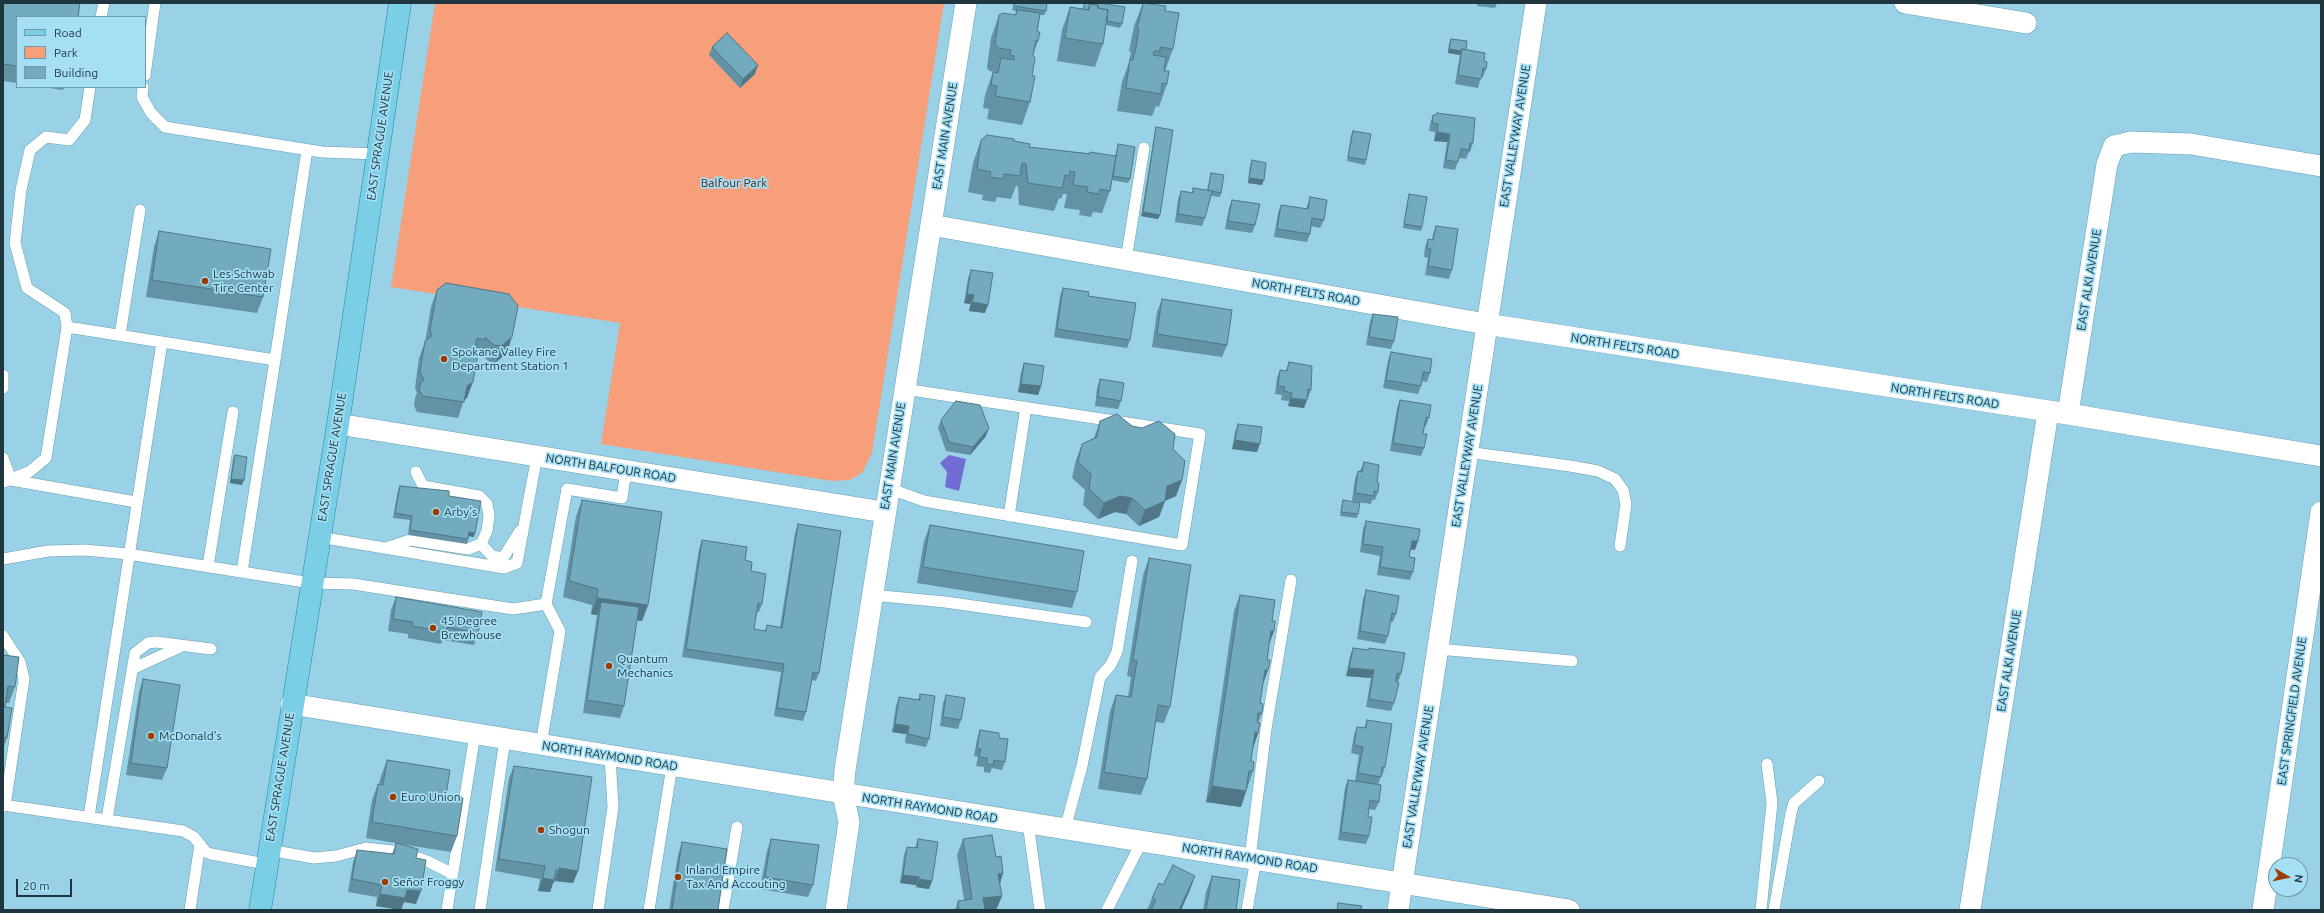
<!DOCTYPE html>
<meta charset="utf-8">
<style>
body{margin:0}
#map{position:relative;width:2324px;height:913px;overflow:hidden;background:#99d2e6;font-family:Ubuntu,sans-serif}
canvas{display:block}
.frame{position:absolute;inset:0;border:4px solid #1f363e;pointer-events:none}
.legend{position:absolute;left:16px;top:16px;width:130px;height:72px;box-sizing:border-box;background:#a5dff4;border:1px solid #6f9bab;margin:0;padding:5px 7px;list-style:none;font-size:12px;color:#1f363e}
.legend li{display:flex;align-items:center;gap:8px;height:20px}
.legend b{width:20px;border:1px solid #6f9bab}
.north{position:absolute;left:2268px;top:857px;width:40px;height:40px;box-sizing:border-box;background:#a5dff4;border:1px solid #6f9bab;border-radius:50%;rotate:99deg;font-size:11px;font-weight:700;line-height:16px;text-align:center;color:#1f363e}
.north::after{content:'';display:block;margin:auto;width:14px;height:18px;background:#9d3a00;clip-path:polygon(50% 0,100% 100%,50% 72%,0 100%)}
.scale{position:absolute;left:16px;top:879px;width:56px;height:18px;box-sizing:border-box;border:2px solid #1f363e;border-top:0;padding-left:5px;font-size:12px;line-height:14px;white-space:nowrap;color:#1f363e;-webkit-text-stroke:3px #a5dff4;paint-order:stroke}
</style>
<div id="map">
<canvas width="2324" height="913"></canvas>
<div class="frame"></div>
<ul class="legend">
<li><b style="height:5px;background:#7acee6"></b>Road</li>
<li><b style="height:11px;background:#f79e7a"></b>Park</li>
<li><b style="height:11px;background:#72aabe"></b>Building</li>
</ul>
<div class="north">N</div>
<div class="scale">20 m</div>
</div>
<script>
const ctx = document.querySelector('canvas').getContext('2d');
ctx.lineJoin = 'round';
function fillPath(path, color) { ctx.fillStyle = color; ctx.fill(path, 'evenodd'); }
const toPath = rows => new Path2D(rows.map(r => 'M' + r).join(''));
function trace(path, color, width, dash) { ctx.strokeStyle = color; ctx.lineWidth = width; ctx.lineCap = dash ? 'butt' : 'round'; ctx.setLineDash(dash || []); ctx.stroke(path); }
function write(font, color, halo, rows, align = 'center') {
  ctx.font = font + ' Ubuntu,sans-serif'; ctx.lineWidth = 3.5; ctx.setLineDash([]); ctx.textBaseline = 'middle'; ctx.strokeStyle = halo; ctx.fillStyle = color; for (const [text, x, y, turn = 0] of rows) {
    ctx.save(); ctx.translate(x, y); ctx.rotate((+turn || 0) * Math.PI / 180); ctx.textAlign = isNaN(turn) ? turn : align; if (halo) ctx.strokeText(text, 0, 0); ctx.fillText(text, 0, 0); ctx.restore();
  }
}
const green = toPath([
 [435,3,944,3,872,453,862,473,850,480,832,481,601,444,620,323,391,287]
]);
const water = toPath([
 [949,455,966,459,959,491,945,487,947,472,940,463]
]);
const lane = toPath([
 [101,17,104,3],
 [145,75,155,3],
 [143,87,142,97,151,113,165,127,322,152,378,154],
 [1126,260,1144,148],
 [67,327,162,342],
 [120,335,140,210],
 [3,375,3,388],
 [1467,452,1570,466,1598,471,1615,479,1623,490,1626,504,1620,546],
 [3,458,11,480,136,502],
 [3,482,29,472,46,458,67,327,65,313,27,288,15,243,21,190,30,150,46,137,69,140,85,120,90,87],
 [888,488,924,501,1182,545,1200,434,904,389],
 [1009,516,1026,407],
 [319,537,504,568,517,563,537,456],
 [481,544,492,556,503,558,520,531],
 [389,547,410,540,468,549,481,544,487,531,489,515,487,504,479,496,423,486,416,472],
 [3,559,48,551,85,550,128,554,311,583,353,584,513,609,546,604],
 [208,566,233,412],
 [242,572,275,360],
 [872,595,945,602,1086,622],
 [3,636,20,662,24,679,5,806],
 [1438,649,1572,661],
 [132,669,182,646],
 [541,745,560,631,546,604,567,489,622,498,626,471],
 [3,805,183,831,194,837,206,852,211,854,266,864],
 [89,817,162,342,275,360,307,150],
 [107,819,135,653,148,643,156,642,211,649],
 [1028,823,1040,910],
 [1065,829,1082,766,1100,677,1110,666,1117,652,1132,561],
 [269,850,314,858,336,856,366,848,401,852,427,861,453,874],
 [1250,858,1266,729,1291,580],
 [190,910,200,844],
 [447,910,475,734],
 [480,910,505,739],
 [598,910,613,807,610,756],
 [649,910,672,766],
 [723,910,737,827],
 [1107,910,1142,841],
 [1247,910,1256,859],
 [1761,910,1772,803,1767,764],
 [1774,910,1791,813,1794,803,1819,781]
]);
const street = toPath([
 [1905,3,2026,23],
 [931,225,1486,324,2068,414,2321,456],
 [2068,414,2107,164,2114,146,2131,142,2191,144,2321,166],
 [338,424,884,512],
 [291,704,1569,910],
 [836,910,849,822,843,794,845,770,966,3],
 [1398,910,1536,3],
 [1970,910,2048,412],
 [2263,910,2321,512]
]);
const primary = toPath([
 [260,910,338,424,400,3]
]);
const wall = toPath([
 [3,3,17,17,17,83,3,81],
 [1014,3,1047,3,1046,11,1044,15,1040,15,1037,32,1038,41,1033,55,1032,76,1030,102,1022,125,987,119,989,109,983,108,985,95,993,72,995,73,996,72,989,71,987,67,991,38,999,15,1015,15,1016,11,1012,10],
 [1084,3,1100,3,1122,24,1120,28,1106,25,1103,44,1095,67,1057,61,1062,30,1070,7,1083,9],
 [1143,3,1165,11,1173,49,1165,71,1167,84,1159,107,1156,106,1152,116,1117,111,1122,82,1129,62,1131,52,1129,51,1134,26],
 [1478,3,1497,3,1495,8,1477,6],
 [1451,39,1484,61,1486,69,1483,77,1481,77,1478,88,1455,84,1460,55,1448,53,1449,43],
 [712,47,755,74,740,88,709,55],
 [43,87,64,87,63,90],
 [1437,113,1473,143,1470,152,1469,152,1466,159,1459,158,1455,170,1443,168,1447,142,1434,141,1435,132,1429,131,1430,124,1433,115,1436,115],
 [1156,127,1160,215,1158,219,1141,216,1155,131],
 [1353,131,1366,160,1365,165,1347,161,1351,135],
 [981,140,1014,141,1029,147,1115,156,1118,144,1130,179,1128,183,1112,180,1110,191,1102,213,1093,212,1091,217,1079,215,1080,210,1064,208,1067,194,1063,194,1061,199,1059,198,1054,211,1019,205,1018,187,1016,186,1011,199,997,197,995,202,982,200,983,195,968,192,973,163],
 [1252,160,1262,185,1248,183,1250,165],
 [1211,173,1221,193,1220,197,1211,196,1205,218,1202,226,1175,222,1178,199,1181,191,1192,193,1193,188,1207,190,1210,177],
 [1409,194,1422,227,1421,231,1403,228,1408,198],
 [1310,197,1324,220,1320,228,1311,226,1310,234,1307,242,1274,237,1278,213,1281,205,1306,209],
 [1232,200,1255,225,1252,233,1225,229,1229,208],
 [1436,226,1452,270,1449,279,1425,275,1428,258,1424,257,1425,247,1428,239,1432,240,1433,234],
 [159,231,263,297,257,313,146,297,154,247],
 [971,270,985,313,969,311,970,304,964,303,968,278],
 [446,283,507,353,495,363,488,361,480,353,479,356,477,355,467,398,464,400,458,418,417,412,414,406,415,398,417,393,415,388,419,358,425,342,431,307,437,290],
 [1063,288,1088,296,1130,340,1127,348,1054,337,1060,296],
 [1162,299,1227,345,1222,357,1152,347,1157,312],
 [1373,314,1394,341,1391,349,1366,345,1370,322],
 [1391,352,1430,373,1427,382,1422,381,1421,386,1418,394,1383,388,1388,360],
 [1289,362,1311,390,1308,398,1307,398,1304,408,1288,406,1289,401,1281,400,1282,395,1275,394,1277,378,1280,370,1286,371],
 [1024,363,1041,386,1038,395,1018,392,1021,372],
 [1100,379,1121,401,1118,409,1095,406,1097,388],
 [1400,400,1429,418,1426,426,1424,426,1423,434,1424,448,1421,456,1390,451,1397,408],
 [941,420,986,436,970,455,946,451,938,428],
 [1100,421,1132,426,1173,449,1182,480,1176,496,1165,501,1159,517,1139,526,1126,514,1115,512,1098,519,1083,505,1085,490,1072,478,1076,460,1082,444,1094,438],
 [1238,424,1257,452,1232,449,1235,432],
 [235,455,242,485,230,483,233,459],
 [1364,462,1377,483,1378,492,1375,500,1372,500,1371,504,1352,501,1355,479,1358,471,1360,471],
 [400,486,449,496,474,537,469,536,467,544,408,535,410,520,393,518,398,490],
 [582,500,648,605,642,621,637,620,624,706,620,718,583,713,597,615,591,614,592,605,563,597,576,516],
 [1343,500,1358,514,1357,518,1340,516,1342,504],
 [1366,521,1415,550,1411,549,1409,557,1413,572,1410,580,1377,575,1380,556,1360,552,1363,529],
 [798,524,819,673,816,681,812,680,806,712,803,721,774,716,781,672,682,657,699,549,702,540,745,560,751,571,762,604,759,612,757,612,754,629,765,631,767,625,780,627,795,533],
 [930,525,1077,592,1072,608,917,583,924,541],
 [1149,558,1170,707,1164,723,1155,722,1147,779,1141,795,1098,789,1110,711,1116,695,1128,697,1131,677,1127,676,1143,575],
 [1366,590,1396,614,1393,622,1390,622,1388,636,1385,644,1357,639,1363,599],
 [1240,595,1272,621,1274,631,1269,644,1260,703,1262,713,1258,723,1258,733,1253,747,1251,761,1253,771,1241,807,1206,802,1234,611],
 [396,597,478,633,474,645,443,640,441,644,408,638,408,634,388,631,391,610],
 [1353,648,1368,650,1369,648,1401,674,1398,682,1394,703,1391,711,1366,707,1371,678,1346,676,1350,656],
 [3,655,15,687,9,703,5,703,5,707,7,738,3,749],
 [143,679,167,768,162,780,126,775,139,692],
 [920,694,929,739,926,747,905,743,906,734,892,732,896,706,899,697,918,700],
 [946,695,961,720,958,729,940,726,943,703],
 [1367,720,1385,767,1382,776,1381,776,1378,785,1379,802,1375,810,1369,809,1368,817,1369,836,1366,844,1338,840,1345,788,1348,780,1355,781,1359,755,1351,753,1354,735,1357,727,1364,728],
 [980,730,999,738,1005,762,1002,770,992,768,990,773,984,772,984,767,976,766,978,757,974,756,977,739],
 [387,760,446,795,457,836,451,852,400,844,416,858,416,904,404,902,401,910,376,906,377,897,348,892,353,862,357,850,392,854,396,843,366,838,372,800,378,784,379,784,381,776],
 [514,766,578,871,573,883,555,881,554,883,553,883,550,892,538,891,540,879,495,871,509,778],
 [771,839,813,885,808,897,760,889,767,851],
 [918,839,932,881,929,889,916,887,916,885,900,883,904,855,907,847,915,848],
 [963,839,996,857,1003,873,1000,884,1002,896,996,910,955,910,958,901,964,900,957,855],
 [682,842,718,910,669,910,678,855],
 [1195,876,1189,892,1181,910,1147,910,1152,898,1163,885],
 [1212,876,1236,910,1203,910,1206,892]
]);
const shadedWall = toPath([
 [1449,49,1461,51,1460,55,1448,53],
 [758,65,755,74,740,88,743,79],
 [1437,132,1450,134,1447,142,1434,141],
 [1249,178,1264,180,1262,185,1248,183],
 [1143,212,1160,215,1158,219,1141,216],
 [967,294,974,295,970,304,964,303],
 [972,302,988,305,985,313,969,311],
 [512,337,507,353,495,363,501,346],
 [473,382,467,398,461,402,467,386],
 [1021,384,1041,386,1038,395,1018,392],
 [1291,398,1307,400,1304,408,1288,406],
 [989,428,986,436,970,455,973,447],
 [1235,440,1260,444,1257,452,1232,449],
 [231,479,244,480,242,485,230,483],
 [1182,480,1176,496,1162,502,1167,486],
 [1120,496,1132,498,1126,514,1115,512,1098,519,1104,503],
 [1165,501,1159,517,1139,526,1145,510],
 [469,532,475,533,474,537,468,536],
 [1412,541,1418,541,1415,550,1409,549],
 [597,598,648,605,642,621,599,615,601,602,597,615,591,614],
 [1271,631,1274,631,1268,647],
 [1349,668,1374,670,1371,678,1346,676],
 [1265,670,1268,670,1262,687],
 [895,724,909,726,906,734,892,732],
 [1255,732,1258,733,1253,749],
 [1212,786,1246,791,1241,807,1206,802],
 [559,868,578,871,573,883,555,881],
 [1003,873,998,889,998,874],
 [903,875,919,877,916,885,900,883],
 [1195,876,1189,892,1181,910,1179,910],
 [543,878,554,880,550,892,538,891],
 [919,879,932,881,929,889,916,887],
 [407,890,421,891,416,904,404,902,401,910,376,906,380,894],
 [1002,896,996,910,979,910,983,898]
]);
const building = toPath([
 [3,3,80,3,78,17,17,17,17,66,3,64,3,3],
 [1014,3,1047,3,1046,11,1014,6,1014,3],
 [1085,3,1100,3,1125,7,1122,24,1107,21,1108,10,1098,8,1098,5,1090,4,1088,10,1083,9,1085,3],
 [1143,3,1166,6,1165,11,1179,13,1173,49,1160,47,1160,51,1154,51,1153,55,1166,57,1164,71,1169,71,1167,84,1162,83,1161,94,1126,88,1130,59,1133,60,1136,47,1139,29,1137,29,1143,3],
 [1090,4,1098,5,1098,8,1108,10,1103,44,1065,38,1070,7,1089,10,1090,4],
 [1017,10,1040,13,1037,32,1040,32,1038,41,1036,40,1033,55,1035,58,1032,76,1035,76,1030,102,995,96,997,86,991,85,993,72,998,73,1001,58,1014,60,1014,56,1010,55,1011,50,998,48,995,44,999,15,1003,13,1016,15,1017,10],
 [727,33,758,65,743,79,712,47,727,33],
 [1451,39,1467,41,1466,50,1462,49,1461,51,1449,49,1451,39],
 [1462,49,1485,53,1484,61,1487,62,1486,69,1483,68,1481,79,1458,75,1462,49],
 [1437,113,1475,118,1473,143,1470,143,1469,150,1461,149,1458,162,1446,160,1450,134,1437,132,1438,124,1432,123,1433,115,1436,115,1437,113],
 [1156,127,1173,130,1160,215,1143,212,1156,127],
 [1353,131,1371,134,1366,160,1348,157,1353,131],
 [987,135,1014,139,1014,141,1030,144,1029,147,1090,154,1090,152,1116,156,1110,191,1100,189,1099,194,1087,192,1088,187,1073,185,1075,172,1070,171,1069,176,1065,175,1062,188,1028,183,1026,164,1022,163,1020,176,1004,174,1003,179,990,177,991,172,977,169,981,140,987,135],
 [1118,144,1135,147,1130,179,1113,176,1118,144],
 [1252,160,1266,163,1264,180,1249,178,1252,160],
 [1211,173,1224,175,1221,193,1212,191,1208,190,1211,173],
 [1193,188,1212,191,1205,218,1178,214,1181,191,1193,193,1193,188],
 [1409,194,1427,197,1422,227,1404,224,1409,194],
 [1310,197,1327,200,1324,220,1312,218,1310,234,1277,229,1281,205,1308,209,1310,197],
 [1232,200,1260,204,1255,225,1228,221,1232,200],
 [1436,226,1458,229,1452,270,1428,266,1431,249,1427,249,1428,239,1433,240,1436,226],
 [159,231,271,249,263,297,152,280,159,231],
 [971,270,993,273,988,305,972,302,974,295,967,294,971,270],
 [446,283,509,294,518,306,512,337,501,346,494,345,485,337,485,340,477,338,475,347,479,348,473,382,467,386,464,402,423,396,419,390,421,382,424,380,420,372,425,341,432,336,430,331,437,290,446,283],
 [1063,288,1089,292,1088,296,1136,303,1130,340,1057,329,1063,288],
 [1162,299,1232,310,1227,345,1157,334,1162,299],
 [1373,314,1398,317,1394,341,1369,337,1373,314],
 [1391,352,1432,359,1430,373,1423,372,1421,386,1386,380,1391,352],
 [1289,362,1312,366,1311,390,1308,389,1307,400,1291,398,1292,393,1284,391,1285,387,1278,386,1280,370,1287,371,1289,362],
 [1024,363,1044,366,1041,386,1021,384,1024,363],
 [1100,379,1124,383,1121,401,1098,397,1100,379],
 [1400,400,1431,405,1429,418,1426,417,1423,434,1427,434,1424,448,1393,443,1400,400],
 [956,401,980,405,989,428,973,447,949,442,941,420,956,401],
 [1117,414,1132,426,1142,428,1159,421,1175,434,1173,449,1185,461,1182,480,1167,486,1165,501,1145,510,1132,498,1120,496,1104,503,1089,489,1091,474,1078,462,1082,444,1097,437,1100,421,1117,414],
 [1238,424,1262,427,1260,444,1235,440,1238,424],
 [235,455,247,457,244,480,231,479,235,455],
 [1364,462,1379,465,1377,483,1379,483,1378,492,1374,491,1374,496,1355,493,1358,471,1362,472,1364,462],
 [400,486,449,491,449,496,481,501,475,533,469,532,468,539,410,530,412,516,395,513,400,486],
 [582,500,662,512,648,605,597,598,598,589,569,581,582,500],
 [1343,500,1360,503,1358,514,1341,512,1343,500],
 [1366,521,1420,529,1418,541,1412,541,1409,557,1415,558,1413,572,1380,567,1383,547,1363,544,1366,521],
 [798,524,841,531,819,673,813,672,806,712,777,708,784,664,686,649,702,540,747,547,745,560,752,562,751,571,766,574,762,604,758,603,754,629,766,631,767,625,782,628,798,524],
 [930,525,1084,551,1077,592,923,567,930,525],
 [1149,558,1191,565,1170,707,1158,705,1147,779,1104,772,1116,695,1131,697,1137,661,1133,660,1149,558],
 [1366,590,1399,596,1396,614,1392,613,1388,636,1360,631,1366,590],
 [1240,595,1275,600,1272,621,1275,621,1274,631,1271,631,1267,660,1270,660,1268,670,1265,670,1260,703,1263,704,1262,713,1258,713,1257,722,1260,723,1258,733,1255,732,1251,761,1254,762,1253,771,1249,771,1246,791,1212,786,1240,595],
 [396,597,482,612,478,633,447,627,446,632,412,626,413,622,393,619,396,597],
 [601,602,639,607,624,706,587,700,601,602],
 [1353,648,1369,650,1369,648,1405,653,1401,674,1397,673,1396,682,1399,683,1394,703,1369,699,1374,670,1349,668,1353,648],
 [3,655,19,657,15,687,8,686,5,707,12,708,7,738,3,737,3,655],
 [143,679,180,685,167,768,131,763,143,679],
 [920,694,935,696,929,739,908,734,909,726,895,724,899,697,920,700,920,694],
 [946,695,965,698,961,720,943,717,946,695],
 [1367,720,1392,724,1385,767,1382,767,1381,777,1358,773,1363,747,1354,745,1357,727,1366,728,1367,720],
 [980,730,999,733,999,738,1008,739,1005,762,994,760,993,765,987,764,987,758,979,757,981,749,977,748,980,730],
 [387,760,450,770,446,795,463,798,457,836,372,822,378,784,383,785,387,760],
 [514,766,592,777,578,871,559,868,559,871,556,870,554,880,543,878,545,866,499,859,514,766],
 [1348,780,1381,785,1379,802,1370,800,1368,817,1372,817,1369,836,1341,832,1348,780],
 [992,835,996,857,1001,856,1003,873,998,874,1002,896,983,898,985,910,959,910,958,901,972,899,963,839,992,835],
 [771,839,819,845,813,885,765,877,771,839],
 [918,839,938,842,932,881,919,879,919,877,903,875,907,847,917,848,918,839],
 [682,842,727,849,718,910,672,910,682,842],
 [396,843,418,849,416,858,426,860,421,891,407,890,405,898,380,894,382,885,352,879,357,850,394,854,396,843],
 [1173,865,1195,876,1179,910,1151,910,1156,900,1152,898,1159,883,1163,885,1173,865],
 [1212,876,1240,880,1236,910,1206,910,1212,876],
 [1338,903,1362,906,1361,910,1337,910,1338,903]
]);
const markers = [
 [205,281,4,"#9d3a00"],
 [444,359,4,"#9d3a00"],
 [436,512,4,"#9d3a00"],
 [433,628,4,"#9d3a00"],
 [609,666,4,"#9d3a00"],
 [151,736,4,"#9d3a00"],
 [393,797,4,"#9d3a00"],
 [541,830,4,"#9d3a00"],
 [678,877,4,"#9d3a00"],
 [385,882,4,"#9d3a00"]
];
const streetNames = [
 ["EAST SPRAGUE AVENUE",380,136,-82],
 ["EAST MAIN AVENUE",945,136,-81],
 ["EAST VALLEYWAY AVENUE",1515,136,-81],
 ["EAST ALKI AVENUE",2089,280,-81],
 ["NORTH FELTS ROAD",1306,292,10],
 ["NORTH FELTS ROAD",1625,346,9],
 ["NORTH FELTS ROAD",1945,396,9],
 ["EAST MAIN AVENUE",893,456,-81],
 ["EAST VALLEYWAY AVENUE",1467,456,-81],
 ["EAST SPRAGUE AVENUE",332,457,-81],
 ["NORTH BALFOUR ROAD",611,468,9],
 ["EAST ALKI AVENUE",2009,661,-81],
 ["EAST SPRINGFIELD AVENUE",2292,711,-82],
 ["NORTH RAYMOND ROAD",610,756,9],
 ["EAST SPRAGUE AVENUE",280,777,-81],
 ["EAST VALLEYWAY AVENUE",1418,777,-81],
 ["NORTH RAYMOND ROAD",930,808,9],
 ["NORTH RAYMOND ROAD",1250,858,9]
];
const parkNames = [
 ["Balfour Park",734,183]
];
const poiNames = [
 ["Les Schwab",213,274],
 ["Tire Center",213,288],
 ["Spokane Valley Fire",452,352],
 ["Department Station 1",452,366],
 ["Arby's",444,512],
 ["45 Degree",441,621],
 ["Brewhouse",441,635],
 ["Quantum",617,659],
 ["Mechanics",617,673],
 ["McDonald's",159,736],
 ["Euro Union",401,797],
 ["Shogun",549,830],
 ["Inland Empire",686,870],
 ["Tax And Accouting",686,884],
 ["Señor Froggy",393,882]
];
fillPath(green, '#f79e7a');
fillPath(water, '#726dd4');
trace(lane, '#689fb3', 12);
trace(street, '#689fb3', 22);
trace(primary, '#2084a0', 23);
trace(lane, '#fff', 11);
trace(street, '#fff', 21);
trace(primary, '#7acee6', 22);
fillPath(wall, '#6292a3');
fillPath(shadedWall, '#507785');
fillPath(building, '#72aabe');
trace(building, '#507785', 1);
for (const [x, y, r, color] of markers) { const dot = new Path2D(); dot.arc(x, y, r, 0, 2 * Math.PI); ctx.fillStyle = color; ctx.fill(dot); trace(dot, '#a5dff4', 1.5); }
write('12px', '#1f363e', '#a5dff4', streetNames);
write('12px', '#481c09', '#a5dff4', parkNames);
write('12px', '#1f363e', '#a5dff4', poiNames, 'left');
</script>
